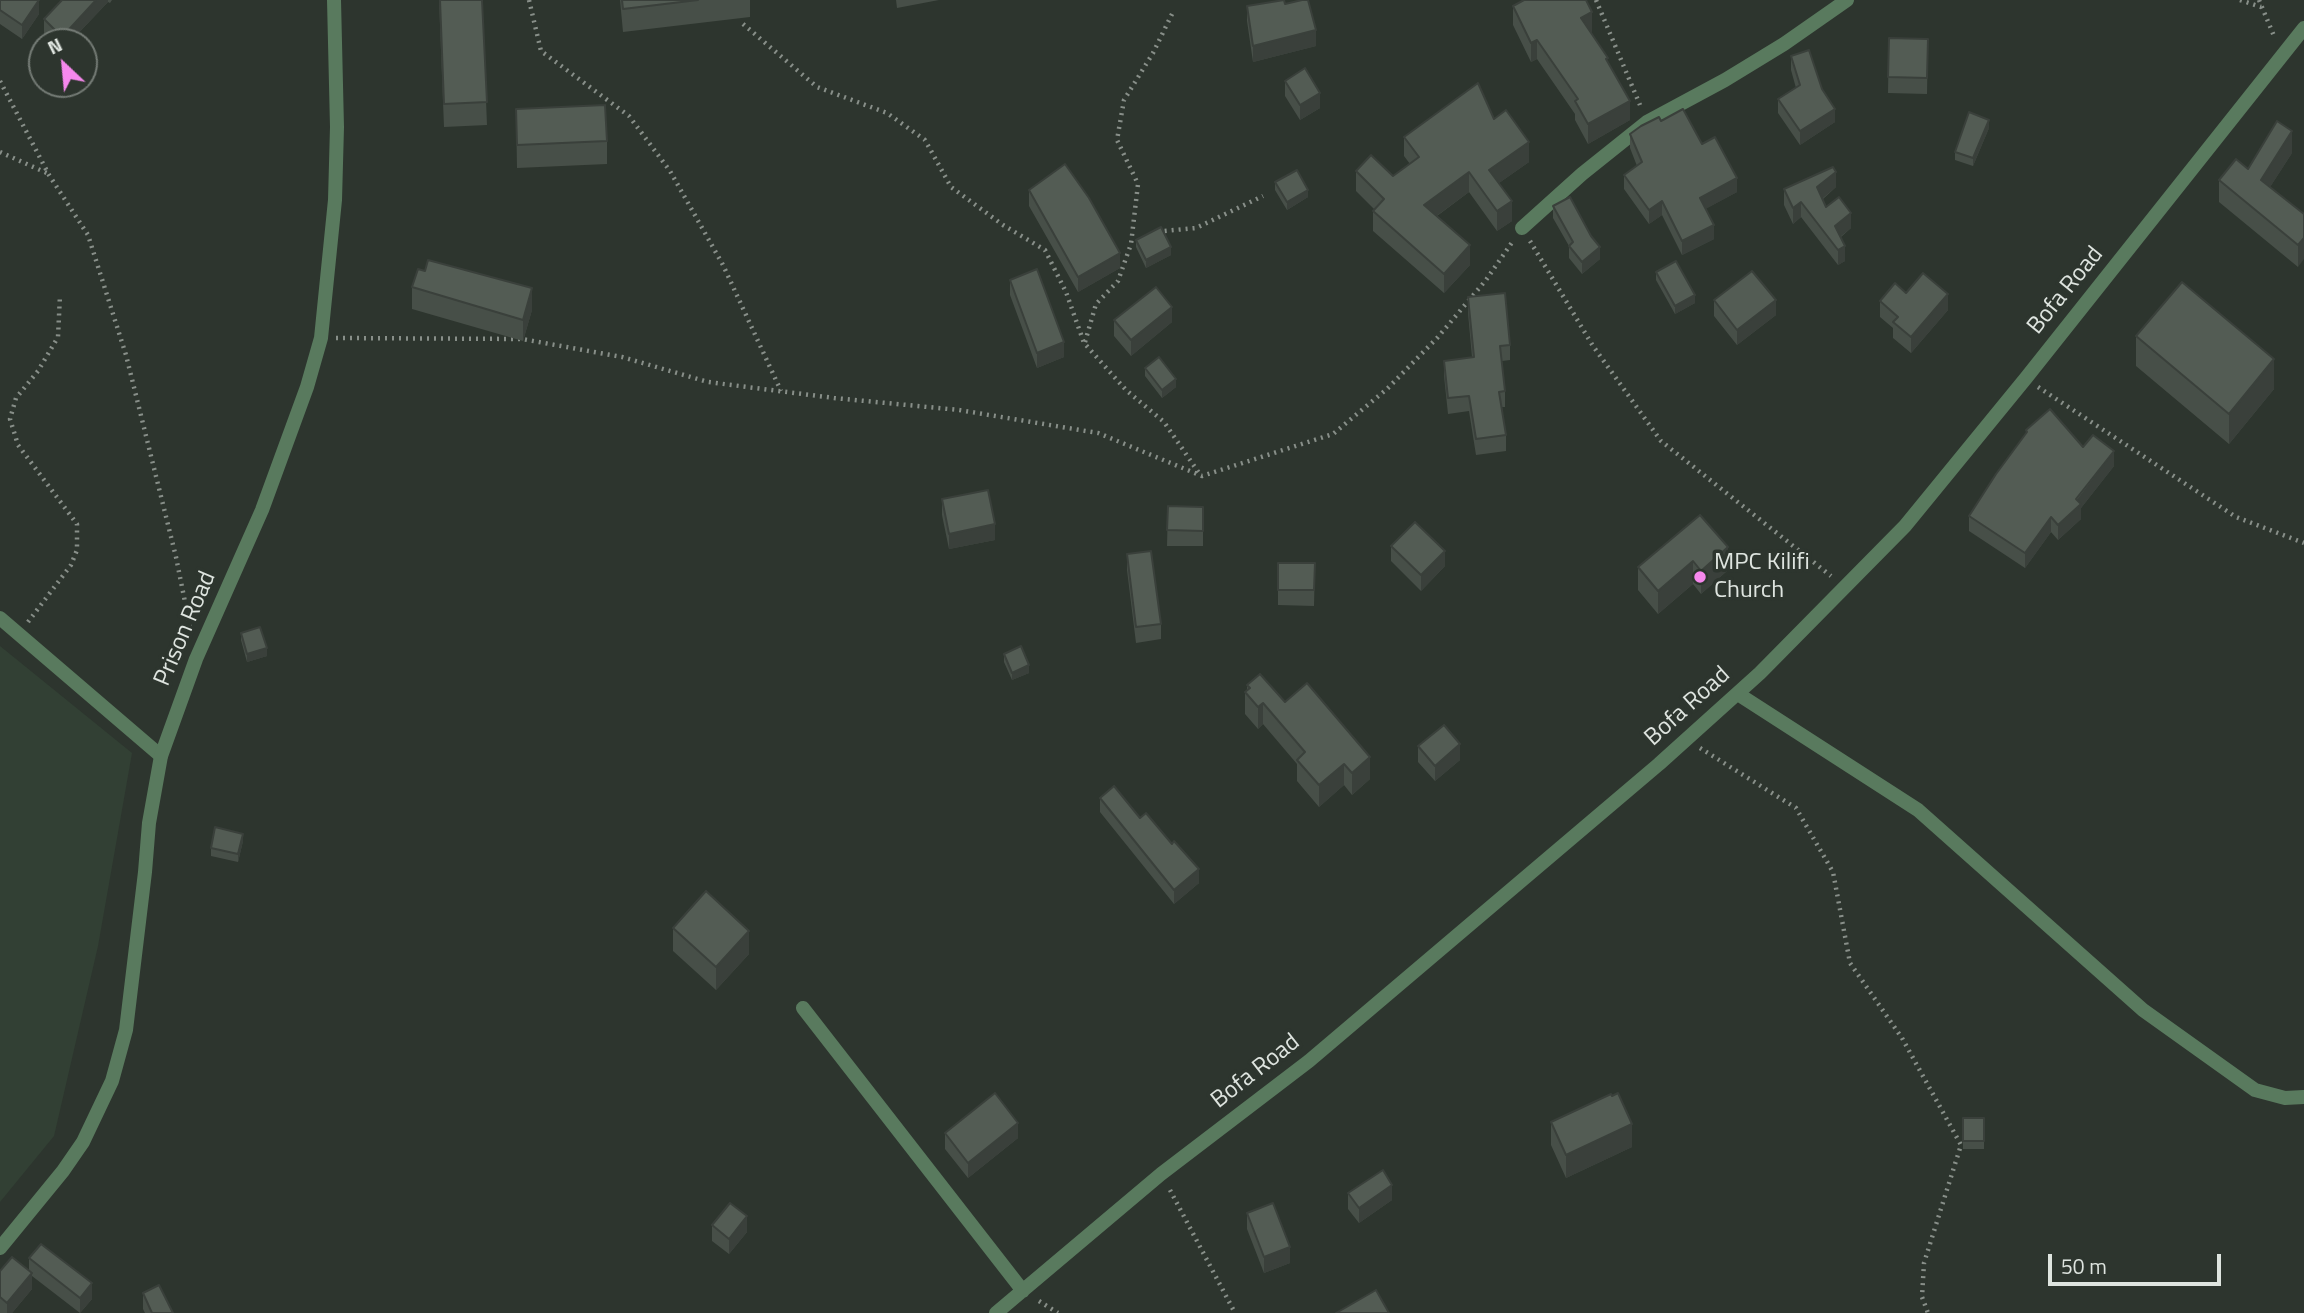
<!DOCTYPE html>
<style>
body{margin:0}
#map{position:relative;width:2304px;height:1313px;overflow:hidden;background:#2d352e;font-family:"Titillium Web",sans-serif}
canvas{display:block}
.north{position:absolute;left:28px;top:28px;width:70px;height:70px;box-sizing:border-box;background:#2d352e;border:2px solid #747b75;border-radius:50%;rotate:334deg;font-size:19px;font-weight:700;line-height:28px;text-align:center;color:#dee4df}
.north::after{content:'';display:block;margin:auto;width:24px;height:32px;background:#f688ed;clip-path:polygon(50% 0,100% 100%,50% 72%,0 100%)}
.scale{position:absolute;left:2048px;top:1254px;width:173px;height:32px;box-sizing:border-box;border:4px solid #dee4df;border-top:0;padding-left:9px;font-size:21px;line-height:24px;white-space:nowrap;color:#dee4df;-webkit-text-stroke:5px #2d352e;paint-order:stroke}
</style>
<div id="map">
<canvas width="2304" height="1313"></canvas>
<div class="north">N</div>
<div class="scale">50 m</div>
</div>
<script>
const ctx = document.querySelector('canvas').getContext('2d');
ctx.lineJoin = 'round';
function fillPath(path, color) { ctx.fillStyle = color; ctx.fill(path, 'evenodd'); }
const toPath = rows => new Path2D(rows.map(r => 'M' + r).join(''));
function trace(path, color, width, dash) { ctx.strokeStyle = color; ctx.lineWidth = width; ctx.lineCap = dash ? 'butt' : 'round'; ctx.setLineDash(dash || []); ctx.stroke(path); }
function write(font, color, halo, rows, align = 'center') {
  ctx.font = font + ' "Titillium Web",sans-serif'; ctx.lineWidth = 7; ctx.setLineDash([]); ctx.textBaseline = 'middle'; ctx.strokeStyle = halo; ctx.fillStyle = color; for (const [text, x, y, turn = 0] of rows) {
    ctx.save(); ctx.translate(x, y); ctx.rotate((+turn || 0) * Math.PI / 180); ctx.textAlign = isNaN(turn) ? turn : align; if (halo) ctx.strokeText(text, 0, 0); ctx.fillText(text, 0, 0); ctx.restore();
  }
}
const built = toPath([
 [0,646,132,753,98,946,54,1136,0,1202]
]);
const path = toPath([
 [529,0,541,51,629,116,670,171,723,265,781,391],
 [1596,0,1640,105],
 [2240,0,2261,7],
 [2259,0,2274,36],
 [743,24,817,87,887,113,925,140,951,187,1003,225,1045,250,1066,292,1084,343,1126,390,1164,422,1201,476],
 [0,81,49,175,88,235,126,355,176,557,190,627],
 [0,152,49,174],
 [1158,233,1164,231,1196,228,1263,196],
 [1530,241,1593,346,1661,441,1831,576],
 [336,338,522,339,622,357,708,382,834,398,959,410,1098,433,1202,476,1333,434,1387,389,1438,337,1486,280,1513,241],
 [1085,342,1096,304,1118,281,1131,244,1138,184,1117,140,1124,100,1153,53,1173,12],
 [2038,387,2236,517,2304,543],
 [28,622,71,565,77,550,77,524,18,445,10,419,16,398,38,371,58,337,60,295],
 [1700,748,1796,808,1833,872,1850,963,1902,1038,1961,1145,1924,1263,1922,1297,1928,1313],
 [1170,1190,1235,1313],
 [1039,1301,1058,1313]
]);
const minor = toPath([
 [1522,228,1582,174,1647,122,1725,80,1784,44,1847,0],
 [0,618,161,756],
 [1738,694,1918,810,2143,1010,2255,1090,2285,1098,2304,1097],
 [803,1008,1023,1291],
 [996,1313,1161,1174,1309,1061,1659,764,1760,673,1905,526,2026,378,2304,28]
]);
const tertiary = toPath([
 [0,1248,63,1171,83,1142,112,1081,126,1030,145,872,149,823,161,756,196,659,262,510,307,387,321,338,335,200,337,127,334,0]
]);
const wall = toPath([
 [0,0,39,14,22,39,0,24],
 [62,0,112,0,110,3,108,2,70,42,52,42,44,34,44,19],
 [439,0,482,0,487,125,444,127],
 [620,0,750,0,750,17,623,32],
 [896,0,939,0,897,8],
 [1285,4,1316,46,1253,62,1247,21,1247,6],
 [1513,6,1592,31,1591,32,1608,62,1630,120,1588,144,1575,120,1575,114,1537,59,1531,62,1513,25],
 [1889,38,1928,39,1927,94,1888,93],
 [1791,56,1822,89,1835,122,1800,145,1778,113,1778,99,1796,88,1791,70],
 [1285,81,1320,108,1300,120,1285,96],
 [516,109,607,141,607,164,517,168],
 [1494,119,1529,162,1499,183,1512,221,1497,231,1469,192,1437,216,1470,265,1444,293,1373,231,1373,211,1375,210,1356,191,1356,171,1393,176,1410,164,1404,156,1404,137],
 [1661,121,1702,144,1737,192,1705,209,1714,239,1682,255,1662,215,1649,224,1624,189,1624,175,1637,166,1630,148,1630,134],
 [1989,128,1973,166,1955,160,1955,152],
 [2292,153,2270,187,2304,214,2298,267,2219,202,2219,180],
 [1275,182,1308,197,1287,210,1275,190],
 [1836,187,1823,199,1826,207,1851,228,1841,237,1845,261,1838,265,1801,217,1793,224,1784,205,1784,189],
 [1029,190,1120,268,1078,292,1029,206],
 [1553,206,1591,236,1600,259,1582,274,1569,258,1569,246,1553,218],
 [1136,240,1171,255,1146,268,1136,247],
 [1656,272,1695,303,1675,314,1656,280],
 [1010,280,1064,357,1037,368,1010,295],
 [412,287,532,310,523,341,412,309],
 [1906,293,1948,310,1911,353,1893,338,1893,328,1880,317,1880,301],
 [1468,297,1510,345,1510,360,1502,361,1505,391,1505,407,1502,407,1506,435,1506,451,1476,455,1469,411,1448,414,1444,376,1444,361,1472,357,1468,313],
 [1714,300,1776,315,1737,345,1714,316],
 [1114,320,1172,322,1131,356,1114,336],
 [2136,336,2274,389,2229,444,2136,366],
 [1145,368,1176,387,1162,398,1145,376],
 [2026,430,2083,447,2114,466,2081,508,2081,519,2058,540,2051,532,2025,568,1969,531,1969,516,2026,434],
 [942,499,995,540,949,549,942,515],
 [1168,506,1203,507,1203,546,1167,546],
 [1700,515,1728,570,1701,594,1693,584,1658,614,1638,590,1638,567],
 [1391,546,1445,566,1421,591,1391,561],
 [1127,554,1161,624,1161,639,1136,643,1127,570],
 [1278,563,1315,563,1314,606,1278,605],
 [241,633,267,656,247,662,241,640],
 [1004,654,1029,673,1012,680,1004,662],
 [1247,685,1285,702,1370,779,1352,795,1344,785,1319,807,1297,781,1297,764,1263,724,1258,729,1245,714,1245,692,1247,690],
 [1418,746,1460,760,1435,781,1418,762],
 [1100,798,1140,818,1199,883,1174,904,1100,812],
 [243,841,238,862,211,856,211,848],
 [673,928,749,954,716,990,673,951],
 [1963,1118,1984,1118,1984,1149,1963,1149],
 [1551,1122,1632,1147,1566,1178,1551,1145],
 [945,1133,1018,1138,968,1178,945,1149],
 [1348,1193,1392,1200,1359,1223,1348,1209],
 [1247,1213,1290,1263,1264,1273,1247,1229],
 [712,1225,747,1232,729,1254,712,1241],
 [29,1258,92,1299,80,1313,32,1276,32,1289,12,1313,0,1313,0,1271,29,1271],
 [143,1293,173,1313,145,1313,143,1309]
]);
const shadedWall = toPath([
 [39,0,39,14,22,39,22,25],
 [96,0,108,0,108,2,70,42,62,42,62,37],
 [1592,12,1592,31,1581,37,1581,18],
 [1316,30,1316,46,1253,62,1253,46],
 [1537,40,1537,59,1531,62,1531,43],
 [1320,93,1320,108,1300,120,1300,105],
 [1630,101,1630,120,1588,144,1588,124],
 [1835,109,1835,122,1800,145,1800,131],
 [1989,120,1989,128,1973,166,1973,158],
 [2292,131,2292,153,2261,201,2261,180],
 [1529,142,1529,162,1489,190,1489,170],
 [1469,172,1469,192,1424,225,1424,205],
 [1836,172,1836,187,1817,203,1817,187],
 [1737,178,1737,192,1700,212,1700,198],
 [1308,190,1308,197,1287,210,1287,202],
 [1512,201,1512,221,1497,231,1497,211],
 [1662,201,1662,215,1649,224,1649,210],
 [1801,202,1801,217,1793,224,1793,208],
 [1851,213,1851,228,1835,241,1835,226],
 [1714,225,1714,239,1682,255,1682,241],
 [2304,238,2304,259,2298,267,2298,245],
 [1470,245,1470,265,1444,293,1444,274],
 [1845,246,1845,261,1838,265,1838,250],
 [1171,247,1171,255,1146,268,1146,260],
 [1600,247,1600,259,1582,274,1582,262],
 [1120,253,1120,268,1078,292,1078,277],
 [532,288,532,310,523,341,523,320],
 [1948,294,1948,310,1911,353,1911,337],
 [1695,295,1695,303,1675,314,1675,306],
 [1776,300,1776,315,1737,345,1737,330],
 [1172,307,1172,322,1131,356,1131,340],
 [1064,342,1064,357,1037,368,1037,353],
 [2274,359,2274,389,2229,444,2229,414],
 [1176,379,1176,387,1162,398,1162,390],
 [2114,451,2114,466,2081,508,2081,519,2058,540,2058,525],
 [2051,517,2051,532,2025,568,2025,553],
 [995,524,995,540,949,549,949,534],
 [1728,547,1728,570,1701,594,1701,571],
 [1445,551,1445,566,1421,591,1421,575],
 [1693,561,1693,584,1658,614,1658,591],
 [267,648,267,656,247,662,247,654],
 [1029,665,1029,673,1012,680,1012,673],
 [1263,703,1263,724,1258,729,1258,707],
 [1460,744,1460,760,1435,781,1435,766],
 [1370,757,1370,779,1352,795,1352,773],
 [1344,764,1344,785,1319,807,1319,785],
 [243,834,243,841,238,862,238,854],
 [1199,869,1199,883,1174,904,1174,890],
 [749,931,749,954,716,990,716,967],
 [1018,1123,1018,1138,968,1178,968,1163],
 [1632,1124,1632,1147,1566,1178,1566,1155],
 [1392,1185,1392,1200,1359,1223,1359,1208],
 [747,1216,747,1232,729,1254,729,1239],
 [1290,1247,1290,1263,1264,1273,1264,1257],
 [32,1273,32,1289,12,1313,7,1313,7,1303],
 [92,1283,92,1299,80,1313,80,1298]
]);
const building = toPath([
 [0,0,39,0,22,25,0,10,0,0],
 [62,0,96,0,62,37,44,19,62,0],
 [440,0,482,0,487,102,444,104,440,0],
 [622,0,698,0,623,9,622,0],
 [1284,0,1285,4,1302,0,1308,0,1316,30,1253,46,1247,6,1284,0],
 [1524,0,1586,0,1592,12,1581,18,1608,58,1606,59,1630,101,1588,124,1575,101,1578,99,1537,40,1531,43,1513,6,1524,0],
 [1889,38,1928,39,1927,78,1888,77,1889,38],
 [1809,50,1822,89,1835,109,1800,131,1778,99,1800,85,1791,56,1809,50],
 [1305,68,1320,93,1300,105,1285,81,1305,68],
 [1478,83,1494,119,1506,110,1529,142,1489,170,1512,201,1497,211,1469,172,1424,205,1470,245,1444,274,1373,211,1384,199,1356,171,1371,155,1393,176,1419,157,1404,137,1478,83],
 [605,105,607,141,517,145,516,109,605,105],
 [1683,109,1702,144,1715,137,1737,178,1700,198,1714,225,1682,241,1662,201,1649,210,1624,175,1642,162,1630,134,1641,126,1659,117,1661,121,1683,109],
 [1969,112,1989,120,1973,158,1955,152,1969,112],
 [2277,121,2292,131,2261,180,2304,214,2304,238,2298,245,2219,180,2236,159,2248,169,2277,121],
 [1065,164,1089,198,1120,253,1078,277,1029,190,1065,164],
 [1833,167,1836,172,1817,187,1826,207,1839,197,1851,213,1835,226,1845,246,1838,250,1801,202,1793,208,1784,189,1833,167],
 [1297,170,1308,190,1287,202,1275,182,1297,170],
 [1570,197,1591,236,1600,247,1582,262,1569,246,1573,242,1553,206,1570,197],
 [1161,227,1171,247,1146,260,1136,240,1161,227],
 [428,260,532,288,523,320,412,287,418,269,425,271,428,260],
 [1676,261,1695,295,1675,306,1656,272,1676,261],
 [1037,269,1064,342,1037,353,1010,280,1037,269],
 [1752,271,1776,300,1737,330,1714,300,1752,271],
 [1923,273,1948,294,1911,337,1893,322,1898,317,1880,301,1895,283,1906,293,1923,273],
 [2182,282,2274,359,2229,414,2136,336,2182,282],
 [1156,287,1172,307,1131,340,1114,320,1156,287],
 [1505,293,1510,345,1500,346,1505,391,1499,392,1506,435,1476,439,1469,396,1448,398,1444,361,1474,357,1468,297,1505,293],
 [1159,357,1176,379,1162,390,1145,368,1159,357],
 [2050,409,2083,447,2093,435,2114,451,2076,499,2081,504,2058,525,2051,517,2025,553,1969,516,1996,474,2027,432,2026,430,2050,409],
 [988,490,995,524,949,534,942,499,988,490],
 [1168,506,1203,507,1203,531,1167,530,1168,506],
 [1700,515,1728,547,1701,571,1693,561,1658,591,1638,567,1700,515],
 [1415,522,1445,551,1421,575,1391,546,1415,522],
 [1151,551,1161,624,1136,627,1127,554,1151,551],
 [1278,563,1315,563,1314,590,1278,590,1278,563],
 [260,627,267,648,247,654,241,633,260,627],
 [1021,646,1029,665,1012,673,1004,654,1021,646],
 [1260,674,1285,702,1307,683,1370,757,1352,773,1344,764,1319,785,1297,760,1305,752,1263,703,1258,707,1245,692,1250,688,1247,685,1260,674],
 [1444,725,1460,744,1435,766,1418,746,1444,725],
 [1114,786,1140,818,1146,813,1172,844,1174,841,1199,869,1174,890,1100,798,1114,786],
 [215,827,243,834,238,854,211,848,215,827],
 [706,891,749,931,716,967,673,928,706,891],
 [995,1093,1018,1123,968,1163,945,1133,995,1093],
 [1618,1093,1632,1124,1566,1155,1551,1122,1611,1094,1612,1096,1618,1093],
 [1963,1118,1984,1118,1984,1141,1963,1141,1963,1118],
 [1383,1170,1392,1185,1359,1208,1348,1193,1383,1170],
 [730,1203,747,1216,729,1239,712,1225,730,1203],
 [1273,1203,1290,1247,1264,1257,1247,1213,1273,1203],
 [41,1244,92,1283,80,1298,29,1258,41,1244],
 [12,1257,32,1273,7,1303,0,1297,0,1271,12,1257],
 [159,1285,173,1313,152,1313,143,1293,159,1285],
 [1376,1290,1389,1313,1336,1313,1376,1290]
]);
const markers = [
 [1700,577,7,"#f688ed"]
];
const streetNames = [
 ["Bofa Road",2066,291,-51],
 ["Prison Road",186,629,-67],
 ["Bofa Road",1688,707,-42],
 ["Bofa Road",1256,1072,-38]
];
const poiNames = [
 ["MPC Kilifi",1714,563],
 ["Church",1714,591]
];
fillPath(built, '#324034');
trace(path, '#888f89', 4.5, [2, 5]);
trace(minor, '#597a5e', 14);
trace(tertiary, '#597a5e', 14);
fillPath(wall, '#474f48');
fillPath(shadedWall, '#3a403b');
fillPath(building, '#535c54');
trace(building, '#3a403b', 2);
for (const [x, y, r, color] of markers) { const dot = new Path2D(); dot.arc(x, y, r, 0, 2 * Math.PI); ctx.fillStyle = color; ctx.fill(dot); trace(dot, '#2d352e', 2.5); }
write('24px', '#dee4df', '#2d352e', streetNames);
write('24px', '#dee4df', '#2d352e', poiNames, 'left');
</script>
